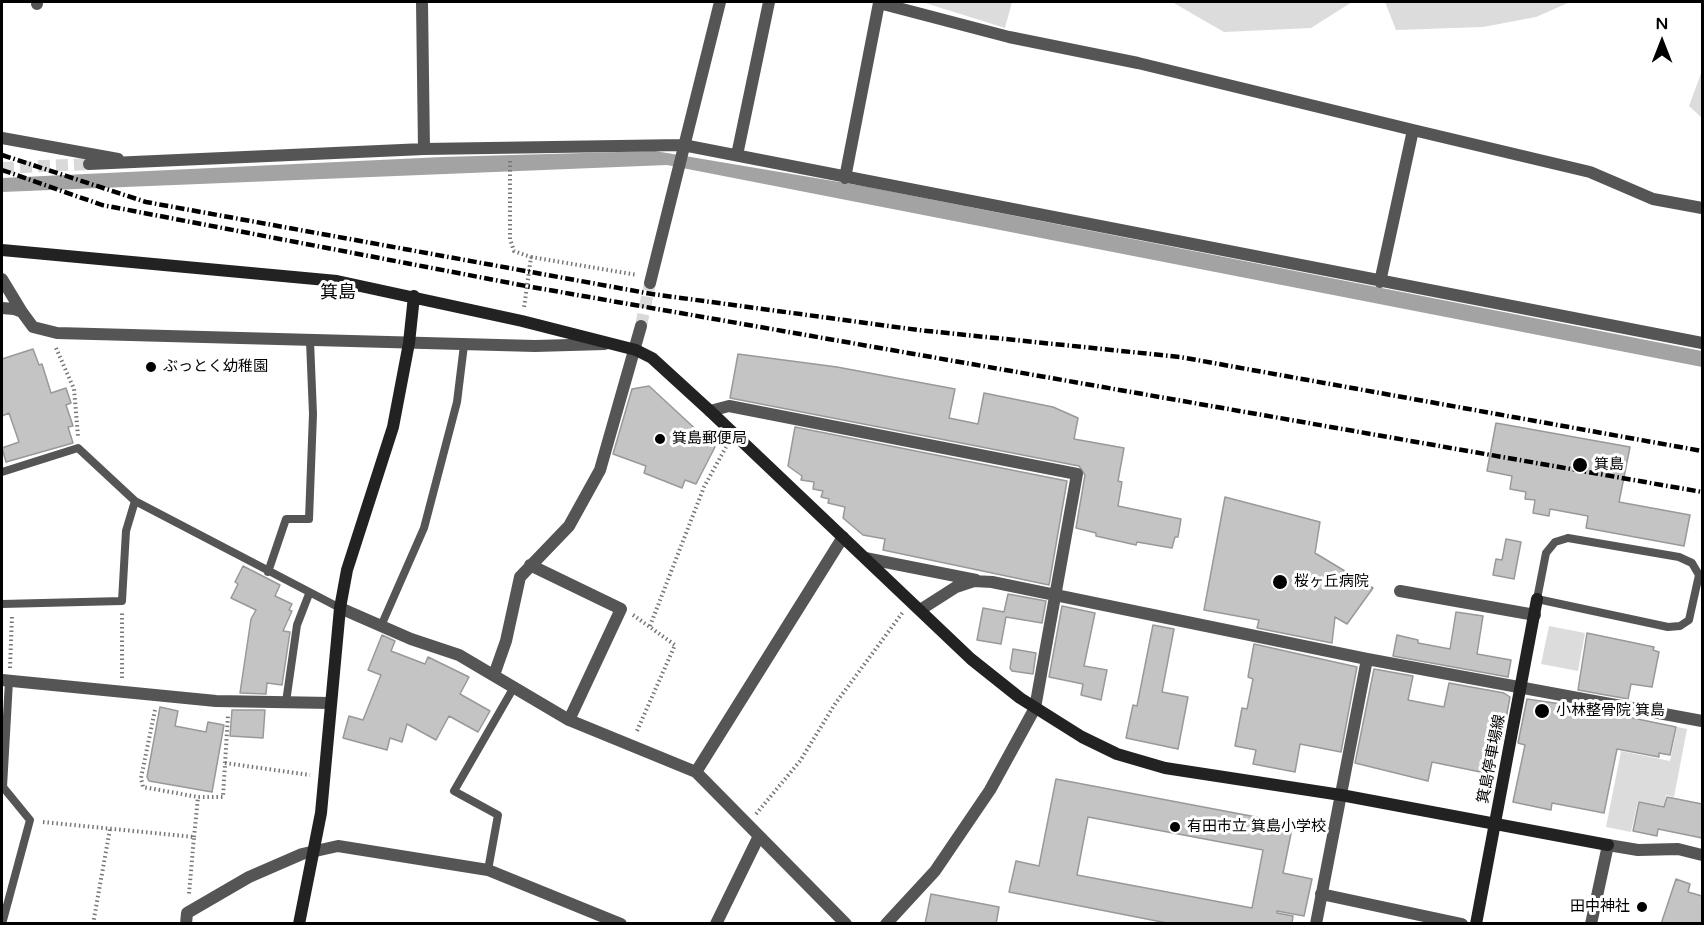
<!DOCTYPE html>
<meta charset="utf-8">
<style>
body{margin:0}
#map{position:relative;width:1704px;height:925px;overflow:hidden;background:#fff;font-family:"Varela Round",sans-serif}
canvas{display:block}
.frame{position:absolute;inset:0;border:3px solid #000;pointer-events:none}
.north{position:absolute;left:1632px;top:12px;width:60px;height:60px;-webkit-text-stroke:4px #fff;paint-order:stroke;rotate:0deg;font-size:16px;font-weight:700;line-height:24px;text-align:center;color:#000}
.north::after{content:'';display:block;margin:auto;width:21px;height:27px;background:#000;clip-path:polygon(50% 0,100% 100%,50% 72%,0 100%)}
</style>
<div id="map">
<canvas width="1704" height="925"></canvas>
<div class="frame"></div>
<div class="north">N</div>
</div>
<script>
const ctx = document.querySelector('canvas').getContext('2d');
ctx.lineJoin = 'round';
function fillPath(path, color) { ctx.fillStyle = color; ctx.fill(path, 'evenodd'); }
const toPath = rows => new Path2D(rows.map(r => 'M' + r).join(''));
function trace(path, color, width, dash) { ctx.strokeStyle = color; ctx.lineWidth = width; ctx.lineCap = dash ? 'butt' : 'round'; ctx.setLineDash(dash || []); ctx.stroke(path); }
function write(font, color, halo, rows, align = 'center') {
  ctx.font = font + ' "Varela Round","Noto Sans JP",sans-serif'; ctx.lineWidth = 6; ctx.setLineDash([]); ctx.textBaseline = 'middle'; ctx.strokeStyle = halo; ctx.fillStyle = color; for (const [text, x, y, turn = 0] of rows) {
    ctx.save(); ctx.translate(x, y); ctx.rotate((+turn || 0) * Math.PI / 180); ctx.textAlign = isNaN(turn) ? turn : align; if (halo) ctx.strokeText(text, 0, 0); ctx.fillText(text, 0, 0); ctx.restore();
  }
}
const green = toPath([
 [922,2,1012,2,1005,28],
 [1172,2,1352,2,1311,28,1224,32],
 [1385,2,1570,2,1536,17,1483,27,1396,30],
 [1702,71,1702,118,1689,106],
 [1549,626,1585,633,1578,671,1541,664],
 [1677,727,1687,729,1674,797,1666,795,1664,806,1638,801,1631,832,1606,827,1621,751,1670,761]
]);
const water = toPath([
 [655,151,863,186,1702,351,1702,367,667,165,2,192,2,178,442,157]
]);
const building = toPath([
 [33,349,39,365,42,364,51,393,66,388,71,403,66,405,73,426,68,427,73,443,6,462,2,448,19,442,9,413,2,416,2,359,33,349],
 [738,354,837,367,955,389,949,418,978,424,984,393,1053,407,1078,418,1074,439,1124,448,1118,481,1122,482,1118,506,1181,519,1178,537,1175,537,1172,548,1137,542,1136,545,1096,536,1096,533,1076,528,1085,475,1079,466,730,398,738,354],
 [649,386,715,447,696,484,685,480,682,488,644,473,646,466,613,454,632,389,649,386],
 [1496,423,1630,447,1619,502,1690,515,1684,546,1586,528,1588,516,1550,509,1549,516,1533,513,1535,500,1525,499,1526,492,1510,489,1512,476,1487,471,1496,423],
 [795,427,1067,481,1049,585,883,550,885,539,863,535,843,518,845,507,828,503,829,499,821,497,823,491,813,489,814,482,801,480,802,476,788,466,795,427],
 [1225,497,1320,522,1315,553,1373,588,1347,624,1335,617,1332,643,1257,628,1259,620,1204,610,1225,497],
 [1506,539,1521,542,1514,579,1493,575,1496,559,1502,560,1506,539],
 [243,566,280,585,275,596,292,604,289,610,292,611,283,631,290,632,282,685,267,683,266,694,240,693,251,619,256,610,231,598,238,584,235,582,243,566],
 [1008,594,1046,601,1042,623,1006,617,1001,644,977,640,983,608,1004,612,1008,594],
 [1062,606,1095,613,1084,666,1107,670,1101,700,1081,695,1083,684,1049,677,1062,606],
 [1456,612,1483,616,1477,654,1511,660,1508,677,1393,656,1397,635,1418,640,1418,643,1450,649,1456,612],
 [1153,625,1174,629,1162,692,1188,697,1178,749,1126,738,1133,705,1137,706,1153,625],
 [1587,633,1654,647,1653,650,1659,652,1652,687,1631,684,1628,699,1578,690,1587,633],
 [382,635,395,641,391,651,425,664,428,657,469,677,460,694,490,711,478,732,449,716,436,740,407,724,402,742,390,738,387,750,343,738,349,716,363,720,381,675,368,670,382,635],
 [1254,644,1357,667,1341,752,1300,744,1295,772,1253,764,1256,750,1235,746,1242,708,1247,709,1253,679,1248,677,1254,644],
 [1013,649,1036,653,1033,674,1012,671,1010,668,1013,649],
 [1374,669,1413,676,1408,700,1444,707,1449,683,1504,693,1510,697,1502,740,1497,739,1490,774,1432,762,1428,781,1355,763,1374,669],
 [1527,699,1575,706,1676,727,1670,755,1659,753,1659,757,1617,749,1604,813,1552,803,1551,810,1513,802,1525,745,1518,743,1527,699],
 [160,707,178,711,175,726,206,732,208,722,224,725,212,792,149,781,147,777,160,707],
 [232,710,265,710,263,738,230,736,232,710],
 [1056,779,1293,824,1283,873,1312,879,1304,916,1277,911,1277,913,1293,916,1292,924,1172,924,1009,892,1016,861,1039,866,1056,779],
 [1088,817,1263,850,1252,908,1077,875,1088,817],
 [1667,797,1702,804,1702,838,1658,829,1657,836,1633,831,1639,802,1664,807,1667,797],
 [1676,879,1690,884,1688,892,1702,896,1702,924,1661,924,1676,879],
 [931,894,999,907,996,924,925,924,931,894]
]);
const streetTunnel = toPath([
 [2,168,89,164],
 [641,326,650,283]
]);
const path = toPath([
 [510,161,510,239,514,251,531,257,524,308],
 [531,257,637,275],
 [56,348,74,389,78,436],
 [633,615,675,645,636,733],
 [650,626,704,487,726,447],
 [10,668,12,616],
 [122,678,122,613],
 [155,710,141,778,143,787,198,797,223,797,228,715],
 [225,763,310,775],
 [756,814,800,761,835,704,903,612],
 [43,822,194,837,189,894],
 [194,837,198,797],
 [93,924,110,829]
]);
const lane = toPath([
 [2,472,78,448,135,501,340,608],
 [1568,538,1679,557,1692,563,1699,575,1689,620,1680,626,1668,627,1537,599,1546,553,1555,542,1568,538],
 [268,572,286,519,309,519,313,414,310,341],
 [2,604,122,601,126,531,135,501],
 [381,626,424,528,457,402,464,345],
 [286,702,297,625,309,594],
 [488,870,498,815,454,791,514,687],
 [2,924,30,820,3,787,9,681]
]);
const street = toPath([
 [37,2,37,4],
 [422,2,424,149],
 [2,138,118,159],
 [737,155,769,2],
 [89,164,424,149,683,145,1702,343],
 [845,178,879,3,1009,37,1138,63,1413,130],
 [2,279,22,312],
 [1380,282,1413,130,1590,172,1653,199,1702,208],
 [650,283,720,2],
 [2,308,14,309,22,312,33,327,57,333,535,346,605,344],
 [710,411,729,406,1077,474,1035,708,990,790,935,871,886,924],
 [865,558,976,580],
 [530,565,621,609,569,720],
 [1400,591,1535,615],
 [340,608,411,639,459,655,569,720,696,772,843,537],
 [920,610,956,587,974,581,992,582,1367,659,1702,721],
 [494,675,506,641,520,577,569,526,600,470,641,326],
 [2,680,216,701,331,703],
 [696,772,846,924],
 [1321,894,1462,924],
 [186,924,187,913,249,877,302,854,338,846,488,870,621,924],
 [716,924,759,836],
 [1316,924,1367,659],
 [1591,924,1608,845,1638,850,1678,849,1702,855]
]);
const secondary = toPath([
 [2,250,337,281,522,321,636,350,652,358,710,411,971,659,1020,698,1082,737,1117,754,1165,768,1341,795,1608,845],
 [299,924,321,813,340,608,347,570,393,427,409,343,414,296],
 [1476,924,1537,599]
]);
const rail = toPath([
 [2,155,146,202,652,294,918,330,1180,357,1702,451],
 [2,170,102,205,526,286,1702,492]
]);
const markers = [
 [151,367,6,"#000"],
 [660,439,6,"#000"],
 [1580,465,8,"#000"],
 [1280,582,8,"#000"],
 [1542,711,8,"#000"],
 [1175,827,6,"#000"],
 [1642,907,6,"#000"]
];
const poiNames = [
 ["ぶっとく幼稚園",163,367],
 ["箕島郵便局",672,439],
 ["箕島",1594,465],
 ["桜ヶ丘病院",1294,582],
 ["小林整骨院 箕島",1556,711],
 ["有田市立 箕島小学校",1187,827],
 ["田中神社",1630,907,"right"]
];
const streetNames = [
 ["箕島停車場線",1492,759,-79]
];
const quarterNames = [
 ["箕島",338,293]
];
fillPath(green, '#dcdcdc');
fillPath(water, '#a3a3a3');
fillPath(building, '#c4c4c4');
trace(building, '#999', 1.5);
trace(streetTunnel, '#d9d9d9', 12, [12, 6]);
trace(path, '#777', 4, [1.5, 3]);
trace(lane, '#555', 8);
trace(street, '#555', 12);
trace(secondary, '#222', 12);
trace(rail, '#000', 4.5, [9, 3, 1.5, 3]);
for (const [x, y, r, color] of markers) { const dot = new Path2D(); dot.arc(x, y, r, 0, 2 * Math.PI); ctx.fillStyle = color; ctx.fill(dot); trace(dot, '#fff', 2); }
write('15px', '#000', '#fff', poiNames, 'left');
write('15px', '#000', '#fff', streetNames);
write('18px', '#000', '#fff', quarterNames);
</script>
